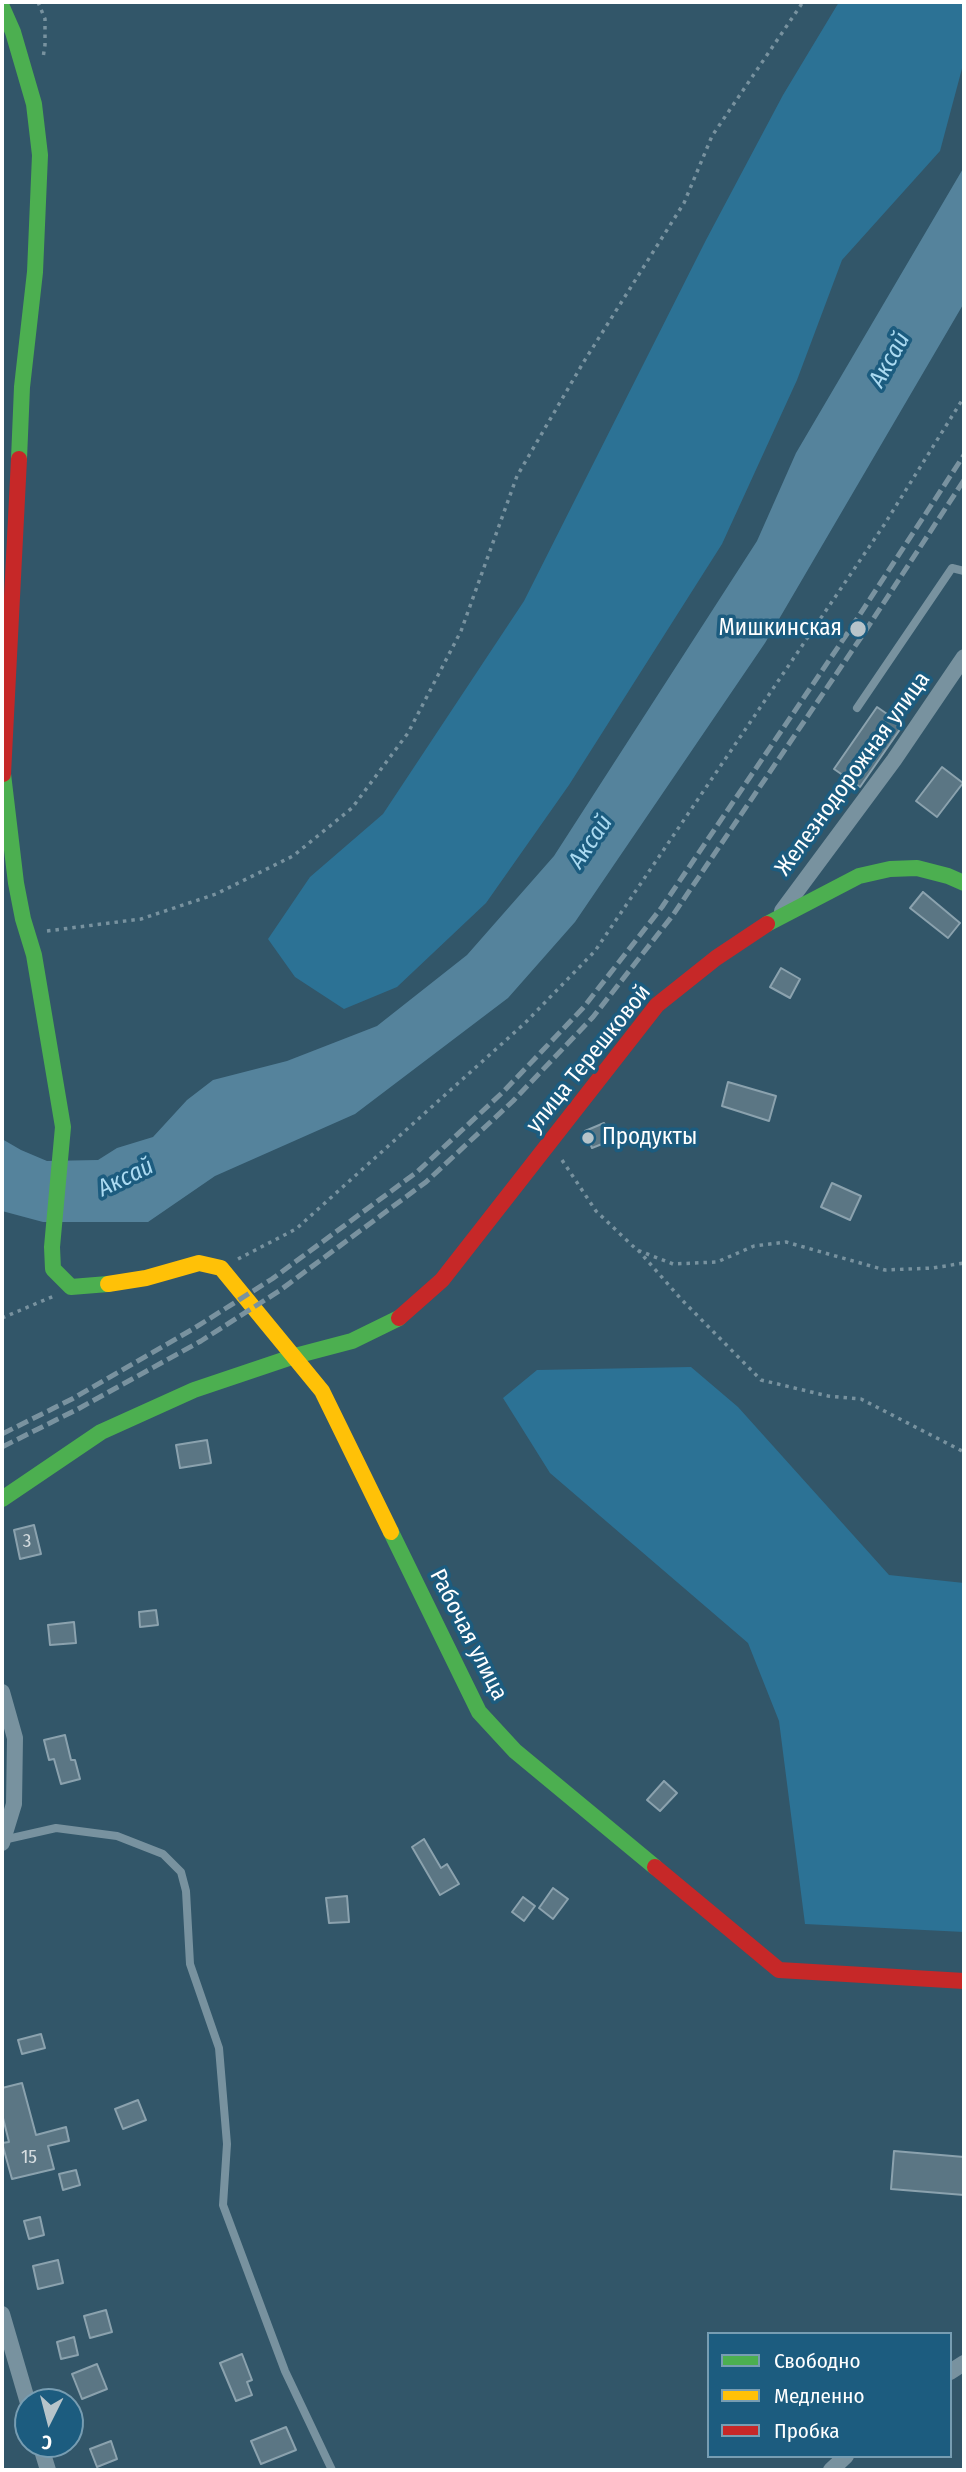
<!DOCTYPE html>
<meta charset="utf-8">
<style>
body{margin:0}
#map{position:relative;width:966px;height:2472px;overflow:hidden;background:#325669;font-family:"Fira Sans Condensed",sans-serif}
canvas{display:block}
.frame{position:absolute;inset:0;border:4px solid #fff;pointer-events:none}
.legend{position:absolute;left:707px;top:2332px;width:245px;height:126px;box-sizing:border-box;background:#1c5c7f;border:2px solid #779db2;margin:0;padding:9px 12px;list-style:none;font-size:21px;color:#fff}
.legend li{display:flex;align-items:center;gap:14px;height:35px}
.legend b{width:35px;border:2px solid #779db2}
.north{position:absolute;left:14px;top:2388px;width:70px;height:70px;box-sizing:border-box;background:#1c5c7f;border:2px solid #779db2;border-radius:50%;rotate:186deg;font-size:19px;font-weight:700;line-height:28px;text-align:center;color:#fff}
.north::after{content:'';display:block;margin:auto;width:24px;height:32px;background:#b7c4ca;clip-path:polygon(50% 0,100% 100%,50% 72%,0 100%)}
</style>
<div id="map">
<canvas width="966" height="2472"></canvas>
<div class="frame"></div>
<ul class="legend">
<li><b style="height:9px;background:#4caf50"></b>Свободно</li>
<li><b style="height:9px;background:#ffc107"></b>Медленно</li>
<li><b style="height:9px;background:#c62828"></b>Пробка</li>
</ul>
<div class="north">С</div>
</div>
<script>
const ctx = document.querySelector('canvas').getContext('2d');
ctx.lineJoin = 'round';
function fillPath(path, color) { ctx.fillStyle = color; ctx.fill(path, 'evenodd'); }
const toPath = rows => new Path2D(rows.map(r => 'M' + r).join(''));
function trace(path, color, width, dash) { ctx.strokeStyle = color; ctx.lineWidth = width; ctx.lineCap = dash ? 'butt' : 'round'; ctx.setLineDash(dash || []); ctx.stroke(path); }
function write(font, color, halo, rows, align = 'center') {
  ctx.font = font + ' "Fira Sans Condensed",sans-serif'; ctx.lineWidth = 7; ctx.setLineDash([]); ctx.textBaseline = 'middle'; ctx.strokeStyle = halo; ctx.fillStyle = color; for (const [text, x, y, turn = 0] of rows) {
    ctx.save(); ctx.translate(x, y); ctx.rotate((+turn || 0) * Math.PI / 180); ctx.textAlign = isNaN(turn) ? turn : align; if (halo) ctx.strokeText(text, 0, 0); ctx.fillText(text, 0, 0); ctx.restore();
  }
}
const green = toPath([
 [839,2,964,2,964,61,940,151,842,260,797,380,722,544,569,785,486,903,397,987,344,1009,295,977,268,939,310,877,383,814,524,601,706,240,783,95],
 [691,1367,738,1407,889,1575,964,1583,964,1932,805,1924,779,1721,748,1643,550,1473,503,1398,537,1370]
]);
const water = toPath([
 [964,167,964,303,765,643,575,922,508,998,355,1114,215,1176,148,1222,43,1222,2,1211,2,1139,21,1150,47,1161,98,1160,117,1148,153,1137,187,1100,213,1080,287,1061,377,1026,467,955,554,856,757,541,796,453]
]);
const building = toPath([
 [877,707,903,725,860,787,834,769,877,707],
 [942,767,963,783,937,817,916,801,942,767],
 [923,892,960,923,948,938,910,908,923,892],
 [781,968,800,979,790,998,770,987,781,968],
 [728,1082,776,1096,769,1121,722,1106,728,1082],
 [604,1123,612,1140,592,1148,585,1131,604,1123],
 [832,1183,861,1196,850,1220,821,1207,832,1183],
 [207,1440,211,1463,180,1468,176,1445,207,1440],
 [34,1525,41,1554,20,1559,14,1530,34,1525],
 [156,1610,158,1625,140,1627,139,1612,156,1610],
 [74,1622,76,1643,50,1645,48,1625,74,1622],
 [65,1735,71,1760,75,1760,80,1779,61,1784,54,1759,49,1760,44,1740,65,1735],
 [664,1781,677,1793,660,1811,647,1800,664,1781],
 [424,1839,441,1868,447,1864,459,1884,440,1895,412,1847,424,1839],
 [553,1888,568,1899,553,1919,539,1908,553,1888],
 [347,1896,349,1922,329,1923,326,1898,347,1896],
 [523,1897,535,1906,524,1921,512,1912,523,1897],
 [41,2034,45,2048,22,2054,18,2040,41,2034],
 [22,2083,36,2135,66,2127,69,2141,48,2146,54,2169,12,2179,2,2143,9,2142,2,2114,2,2088,22,2083],
 [138,2100,146,2120,123,2129,115,2109,138,2100],
 [894,2151,964,2157,964,2195,891,2189,894,2151],
 [76,2170,80,2185,63,2190,59,2174,76,2170],
 [40,2217,44,2235,29,2239,24,2221,40,2217],
 [58,2260,63,2283,38,2289,33,2266,58,2260],
 [106,2310,112,2332,90,2338,84,2316,106,2310],
 [74,2337,78,2355,61,2359,57,2342,74,2337],
 [242,2354,252,2380,247,2382,252,2395,236,2401,220,2363,242,2354],
 [97,2364,107,2389,82,2399,72,2374,97,2364],
 [286,2427,296,2450,261,2464,251,2441,286,2427],
 [111,2441,117,2459,97,2467,90,2449,111,2441]
]);
const path = toPath([
 [38,2,45,19,45,45,43,58],
 [47,931,141,919,216,894,293,856,352,808,408,733,461,631,517,476,583,363,684,203,712,136,803,2],
 [562,1160,596,1211,637,1250,673,1264,717,1262,754,1246,786,1242,885,1270,933,1268,964,1263],
 [638,1250,681,1299,761,1380,828,1396,861,1399,964,1452],
 [238,1259,296,1229,525,1023,595,951,884,525,964,397],
 [2,1318,54,1296]
]);
const lane = toPath([
 [857,708,952,568,964,571],
 [3,1840,56,1828,117,1836,163,1854,181,1872,186,1891,190,1964,219,2048,227,2144,223,2205,285,2371,332,2470]
]);
const street = toPath([
 [782,911,894,760,964,657],
 [2,1692,15,1738,14,1804,2,1843],
 [2,2314,28,2403],
 [950,2372,964,2363],
 [40,2444,48,2470],
 [831,2470,846,2456]
]);
const fast = toPath([
 [2,7,13,32,34,104,40,155,35,272,22,387,19,459],
 [3,774,16,883,23,919,34,955,63,1127,52,1247,53,1269,71,1287,108,1284],
 [767,924,859,876,890,869,917,868,948,876,964,883],
 [2,1499,101,1432,194,1390,295,1356,352,1341,399,1318],
 [391,1532,479,1712,515,1751,655,1867]
]);
const slow = toPath([
 [108,1284,146,1278,199,1263,221,1268,322,1391,391,1532]
]);
const jam = toPath([
 [3,774,19,459],
 [399,1318,442,1280,657,1005,716,958,767,924],
 [655,1867,779,1970,964,1981]
]);
const rail = toPath([
 [2,1434,72,1399,193,1329,272,1279,417,1172,503,1092,583,1008,662,907,853,625,964,455],
 [2,1447,78,1409,201,1341,279,1291,426,1182,513,1101,593,1017,673,915,864,633,964,480]
]);
const markers = [
 [858,629,9,"#b7c4ca"],
 [588,1138,7,"#b7c4ca"]
];
const numberNames = [
 ["3",27,1542],
 ["15",29,2158]
];
const poiNames = [
 ["Мишкинская",842,629],
 ["Продукты",602,1138,"left"]
];
const streetNames = [
 ["Железнодорожная улица",853,774,-54],
 ["улица Терешковой",589,1059,-51],
 ["Рабочая улица",468,1635,63]
];
const waterNames = [
 ["Аксай",890,360,-61],
 ["Аксай",591,842,-56],
 ["Аксай",126,1178,-26]
];
fillPath(green, '#2c7295');
fillPath(water, '#55839c');
fillPath(building, '#5b7684');
trace(building, '#8ba2ae', 2);
trace(path, '#78929f', 3.5, [3.5, 5]);
trace(lane, '#78929f', 8);
trace(street, '#78929f', 16);
trace(fast, '#4caf50', 16);
trace(slow, '#ffc107', 16);
trace(jam, '#c62828', 16);
trace(rail, '#79929f', 5, [12, 5]);
for (const [x, y, r, color] of markers) { const dot = new Path2D(); dot.arc(x, y, r, 0, 2 * Math.PI); ctx.fillStyle = color; ctx.fill(dot); trace(dot, '#1c5c7f', 2.5); }
write('19px', '#d6dde0', null, numberNames);
write('23px', '#fff', '#1c5c7f', poiNames, 'right');
write('23px', '#fff', '#1c5c7f', streetNames);
write('italic 24px', '#abdaf1', '#1c5c7f', waterNames);
</script>
